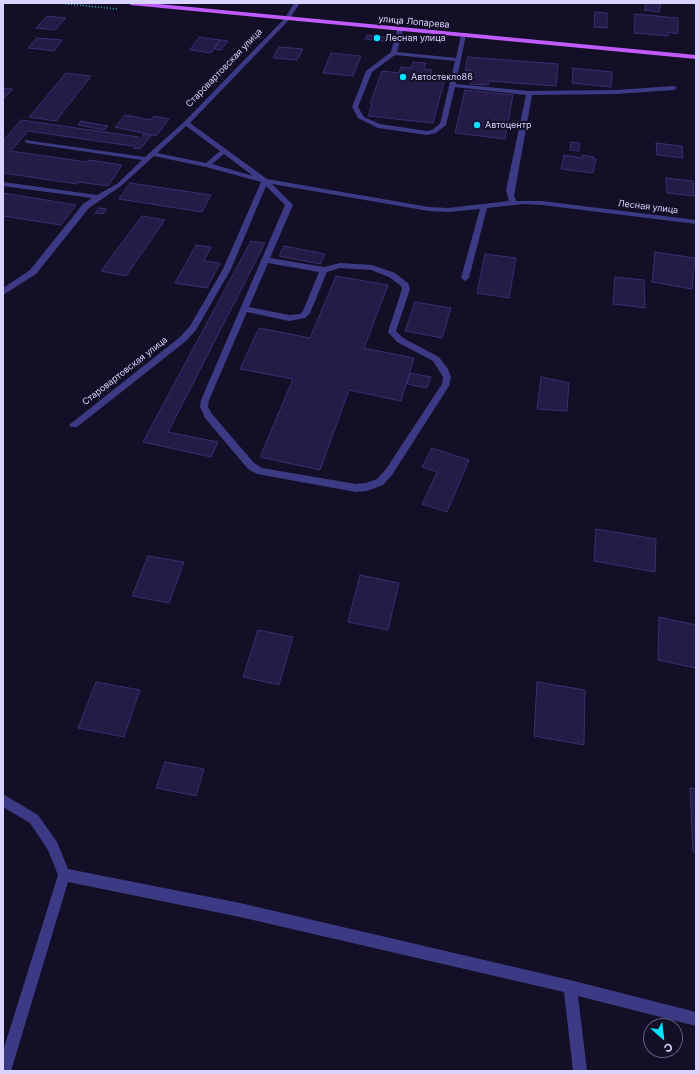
<!DOCTYPE html>
<meta charset="utf-8">
<style>
body{margin:0}
#map{position:relative;width:699px;height:1074px;overflow:hidden;background:#130f26;font-family:Inter,sans-serif}
canvas{display:block}
.frame{position:absolute;inset:0;border:4px solid #d9d4ff;pointer-events:none}
.north{position:absolute;left:643px;top:1018px;width:40px;height:40px;box-sizing:border-box;background:#130f26;border:1px solid #625e7d;border-radius:50%;rotate:152deg;font-size:11px;font-weight:700;line-height:16px;text-align:center;color:#d9d4ff}
.north::after{content:'';display:block;margin:auto;width:14px;height:18px;background:#00e5ff;clip-path:polygon(50% 0,100% 100%,50% 72%,0 100%)}
</style>
<div id="map">
<canvas width="699" height="1074"></canvas>
<div class="frame"></div>
<div class="north">С</div>
</div>
<script>
const ctx = document.querySelector('canvas').getContext('2d');
ctx.lineJoin = 'round';
function fillPath(path, color) { ctx.fillStyle = color; ctx.fill(path, 'evenodd'); }
const toPath = rows => new Path2D(rows.map(r => 'M' + r).join(''));
function trace(path, color, width, dash) { ctx.strokeStyle = color; ctx.lineWidth = width; ctx.lineCap = dash ? 'butt' : 'round'; ctx.setLineDash(dash || []); ctx.stroke(path); }
function write(font, color, halo, rows, align = 'center') {
  ctx.font = font + ' Inter,sans-serif'; ctx.lineWidth = 4; ctx.setLineDash([]); ctx.textBaseline = 'middle'; ctx.strokeStyle = halo; ctx.fillStyle = color; for (const [text, x, y, turn = 0] of rows) {
    ctx.save(); ctx.translate(x, y); ctx.rotate((+turn || 0) * Math.PI / 180); ctx.textAlign = isNaN(turn) ? turn : align; if (halo) ctx.strokeText(text, 0, 0); ctx.fillText(text, 0, 0); ctx.restore();
  }
}
const building = toPath([
 [646,3,661,3,659,12,644,10,646,3],
 [595,12,607,13,607,28,594,27,595,12],
 [635,14,678,18,678,34,668,32,668,36,634,33,635,14],
 [47,16,66,18,55,30,36,28,47,16],
 [367,35,385,37,384,41,365,39,367,35],
 [199,37,220,40,211,53,190,50,199,37],
 [37,38,62,40,54,51,28,48,37,38],
 [220,40,228,41,221,50,214,49,220,40],
 [279,47,303,49,297,60,273,58,279,47],
 [331,53,361,56,353,76,323,73,331,53],
 [468,57,558,64,556,86,489,81,488,85,470,84,473,71,465,70,468,57],
 [413,62,426,63,424,69,432,70,431,76,445,78,433,123,368,116,372,105,370,104,382,71,399,73,401,67,411,68,413,62],
 [573,68,612,72,611,87,572,83,573,68],
 [66,73,91,76,56,121,29,117,66,73],
 [3,88,13,89,3,99,3,88],
 [465,90,513,95,505,139,455,133,465,90],
 [125,115,151,120,154,116,169,119,156,136,115,127,125,115],
 [21,120,139,137,132,146,28,131,11,151,87,162,89,160,122,165,108,186,78,182,77,184,3,173,3,141,21,120],
 [81,121,108,126,104,130,78,125,81,121],
 [144,134,151,136,140,149,133,148,144,134],
 [571,142,580,143,579,151,570,150,571,142],
 [656,143,682,146,683,158,657,155,656,143],
 [564,155,582,158,582,155,594,157,593,159,596,159,593,173,561,169,564,155],
 [666,178,693,181,694,196,667,193,666,178],
 [130,183,211,195,202,212,119,199,130,183],
 [3,193,76,205,61,225,3,216,3,193],
 [99,208,107,209,103,214,95,213,99,208],
 [142,216,165,220,126,276,101,271,142,216],
 [251,241,265,243,168,432,218,442,211,457,143,442,251,241],
 [196,245,211,247,204,261,220,263,207,288,175,283,196,245],
 [284,246,325,254,320,264,279,256,284,246],
 [655,252,695,258,692,289,652,282,655,252],
 [485,254,516,258,509,298,477,293,485,254],
 [336,276,388,285,364,348,414,358,401,401,349,390,320,470,260,457,293,379,240,369,259,328,310,338,336,276],
 [615,277,644,280,645,308,613,304,615,277],
 [415,302,451,308,442,338,405,331,415,302],
 [410,373,431,377,427,388,407,384,410,373],
 [541,377,569,383,567,411,537,409,541,377],
 [432,448,469,460,447,512,422,504,437,472,422,467,432,448],
 [596,529,656,539,655,572,594,561,596,529],
 [148,556,184,562,169,603,132,596,148,556],
 [360,575,399,583,388,630,348,622,360,575],
 [659,617,696,625,696,668,658,660,659,617],
 [258,630,293,637,279,685,243,677,258,630],
 [96,682,140,690,124,737,78,728,96,682],
 [537,682,585,690,584,745,534,736,537,682],
 [165,762,204,769,196,796,156,788,165,762],
 [690,788,696,789,696,852,693,852,690,788]
]);
const path = toPath([
 [59,3,117,9]
]);
const minor = toPath([
 [294,3,300,3,289,20,190,123,267,179,429,207,448,208,509,201,506,190,526,95,455,87,446,125,436,133,427,135,378,128,358,118,352,107,366,71,391,52,397,30,400,28,403,30,397,52,456,58,461,35,466,34,456,84,529,91,616,90,674,86,677,88,674,90,616,94,532,95,514,196,516,201,542,201,696,220,696,224,542,205,524,204,487,208,469,278,465,281,461,278,480,209,448,212,429,211,272,184,293,205,270,258,324,267,340,263,372,265,395,273,408,283,410,289,396,331,403,338,439,357,448,369,451,377,449,386,392,475,383,485,367,491,356,492,257,474,248,469,205,418,200,407,201,400,285,205,266,186,231,269,196,330,186,341,77,427,71,427,69,425,180,337,190,326,223,269,261,182,206,167,154,156,121,186,89,208,36,274,3,295,3,288,30,270,83,204,92,198,3,186,3,182,97,195,117,184,142,160,27,143,25,142,25,140,145,157,184,122,285,18,294,3],
 [395,55,455,61,440,124,432,130,427,131,380,124,364,117,358,107,372,72,395,55],
 [186,126,220,151,206,163,157,153,186,126],
 [224,154,253,176,212,164,224,154],
 [268,263,319,272,303,311,300,314,289,315,249,307,268,263],
 [340,268,371,270,389,277,401,286,402,289,388,332,397,342,433,361,443,377,442,384,386,469,377,479,366,483,356,484,262,468,254,463,212,414,208,407,209,400,247,312,289,321,305,318,310,313,327,272,340,268],
 [3,794,38,815,57,842,68,869,240,903,570,980,696,1012,696,1026,578,996,587,1071,573,1071,564,992,240,917,68,882,11,1071,3,1071,3,1051,58,875,48,850,30,823,3,807,3,794]
]);
const major = toPath([
 [128,3,148,3,696,55,696,59,131,5,128,3]
]);
const markers = [
 [377,38,4,"#00e5ff"],
 [403,77,4,"#00e5ff"],
 [477,125,4,"#00e5ff"]
];
const farStreetnames = [
 ["улица Лопарева",414,22,5],
 ["Старовартовская улица",224,68,-46],
 ["Лесная улица",648,207,7],
 ["Старовартовская улица",125,371,-38]
];
const farPoinames = [
 ["Лесная улица",385,38],
 ["Автостекло86",411,77],
 ["Автоцентр",485,125]
];
fillPath(building, '#241b47');
trace(building, '#3b2d73', 1);
trace(path, '#2fb8b0', 1.5, [1, 2]);
fillPath(minor, '#3d3a85');
fillPath(major, '#c25bff');
for (const [x, y, r, color] of markers) { const dot = new Path2D(); dot.arc(x, y, r, 0, 2 * Math.PI); ctx.fillStyle = color; ctx.fill(dot); trace(dot, '#130f26', 1.5); }
write('9px', '#d9d4ff', '#130f26', farStreetnames);
write('9px', '#d9d4ff', '#130f26', farPoinames, 'left');
</script>
